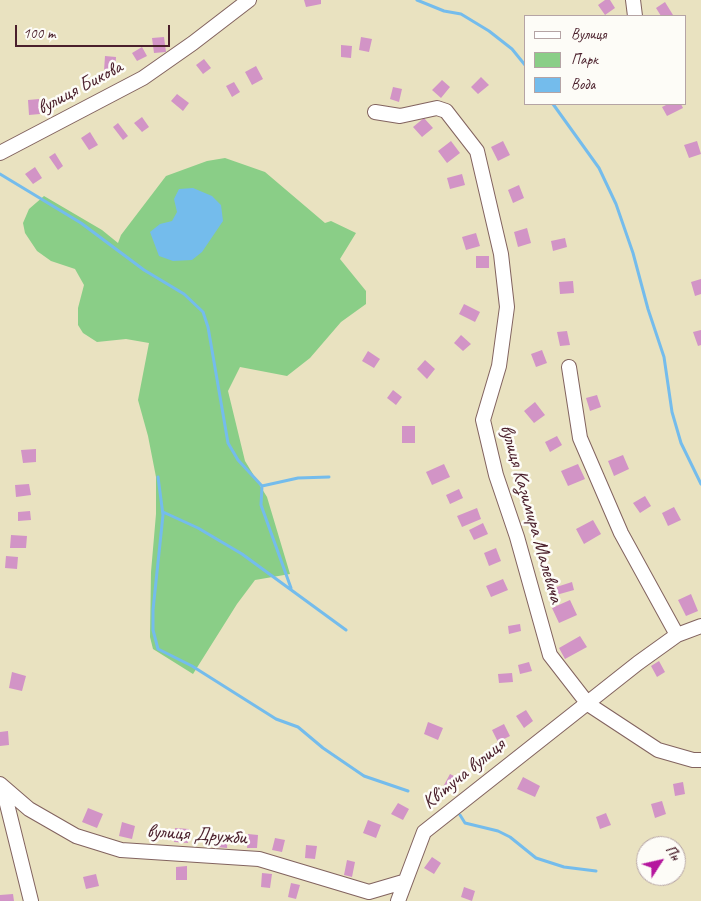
<!DOCTYPE html>
<meta charset="utf-8">
<style>
body{margin:0}
#map{position:relative;width:701px;height:901px;overflow:hidden;background:#e9e2c0;font-family:Caveat,sans-serif}
canvas{display:block}
.legend{position:absolute;left:524px;top:15px;width:162px;height:90px;box-sizing:border-box;background:#fdfcf7;border:1px solid #b5a4a5;margin:0;padding:6px 9px;list-style:none;font-size:15px;color:#4a1f2b}
.legend li{display:flex;align-items:center;gap:10px;height:25px}
.legend b{width:25px;border:1px solid #b5a4a5}
.north{position:absolute;left:636px;top:836px;width:50px;height:50px;box-sizing:border-box;background:#fdfcf7;border:1px solid #b5a4a5;border-radius:50%;rotate:55deg;font-size:14px;font-weight:700;line-height:20px;text-align:center;color:#4a1f2b}
.north::after{content:'';display:block;margin:auto;width:18px;height:22px;background:#b5179e;clip-path:polygon(50% 0,100% 100%,50% 72%,0 100%)}
.scale{position:absolute;left:15px;top:25px;width:155px;height:22px;box-sizing:border-box;border:2px solid #4a1f2b;border-top:0;padding-left:6px;font-size:15px;line-height:18px;white-space:nowrap;color:#4a1f2b;-webkit-text-stroke:4px #fdfcf7;paint-order:stroke}
</style>
<div id="map">
<canvas width="701" height="901"></canvas>
<ul class="legend">
<li><b style="height:6px;background:#fff"></b>Вулиця</li>
<li><b style="height:14px;background:#8ace87"></b>Парк</li>
<li><b style="height:14px;background:#74bcec"></b>Вода</li>
</ul>
<div class="north">Пн</div>
<div class="scale">100 m</div>
</div>
<script>
const ctx = document.querySelector('canvas').getContext('2d');
ctx.lineJoin = 'round';
function fillPath(path, color) { ctx.fillStyle = color; ctx.fill(path, 'evenodd'); }
const toPath = rows => new Path2D(rows.map(r => 'M' + r).join(''));
function trace(path, color, width, dash) { ctx.strokeStyle = color; ctx.lineWidth = width; ctx.lineCap = dash ? 'butt' : 'round'; ctx.setLineDash(dash || []); ctx.stroke(path); }
function write(font, color, halo, rows, align = 'center') {
  ctx.font = font + ' Caveat,sans-serif'; ctx.lineWidth = 5; ctx.setLineDash([]); ctx.textBaseline = 'middle'; ctx.strokeStyle = halo; ctx.fillStyle = color; for (const [text, x, y, turn = 0] of rows) {
    ctx.save(); ctx.translate(x, y); ctx.rotate((+turn || 0) * Math.PI / 180); ctx.textAlign = isNaN(turn) ? turn : align; if (halo) ctx.strokeText(text, 0, 0); ctx.fillText(text, 0, 0); ctx.restore();
  }
}
const green = toPath([
 [225,158,265,172,325,223,331,221,356,233,340,259,366,291,366,304,341,322,310,358,287,376,240,367,228,391,245,461,267,497,290,574,255,580,237,604,193,674,153,649,150,637,151,572,156,514,156,477,148,436,138,400,149,343,126,339,97,342,83,333,78,325,78,308,84,285,75,269,51,261,37,251,25,233,23,223,29,209,44,196,102,230,118,243,121,235,166,176,207,161]
]);
const water = toPath([
 [193,188,212,196,221,205,223,221,202,252,192,260,173,261,159,256,150,232,160,224,172,221,177,212,174,199,179,189]
]);
const stream = toPath([
 [417,0,444,11,461,14,489,31,512,49,525,65],
 [553,104,599,168,616,204,633,253,648,309,664,357,672,412,681,443,701,484],
 [0,174,81,223,144,270,184,294,203,312,208,327,228,443,238,460,262,486,298,478,329,477],
 [158,477,163,515,153,610,153,630,158,649,192,666,276,719,298,727,323,748,364,776,408,791],
 [262,486,261,505,291,588],
 [163,512,198,528,242,554,346,630],
 [460,815,465,823,498,831,510,837,536,858,564,867,596,871]
]);
const building = toPath([
 [304,0,321,0,321,4,306,7],
 [605,0,610,0,615,8,605,15,598,5],
 [665,2,673,15,671,16,661,16,656,8],
 [164,37,166,52,154,53,152,38],
 [361,37,372,39,369,52,359,50],
 [341,45,352,46,351,58,341,57],
 [142,47,147,56,137,61,132,53],
 [105,56,116,57,115,72,104,71],
 [204,59,211,68,203,74,196,65],
 [256,66,263,79,252,85,245,72],
 [481,77,489,85,478,94,471,87],
 [442,80,450,87,441,98,432,90],
 [234,82,240,92,232,97,226,86],
 [393,87,402,89,399,102,390,99],
 [177,94,189,103,183,111,171,101],
 [39,99,40,114,29,115,28,100],
 [668,104,681,104,683,108,667,116,662,107],
 [142,117,149,127,142,132,134,123],
 [424,118,433,128,422,137,413,127],
 [118,123,128,136,123,140,113,127],
 [90,132,98,145,89,150,81,138],
 [451,141,460,153,447,163,438,151],
 [503,141,510,155,498,161,491,147],
 [697,141,701,154,689,158,684,145],
 [55,153,63,166,58,170,49,157],
 [35,167,42,178,33,184,25,174],
 [462,174,465,185,450,189,447,178],
 [519,185,524,198,513,203,508,190],
 [527,228,531,243,518,247,514,232],
 [476,233,480,246,466,250,462,237],
 [565,238,567,247,553,251,551,241],
 [476,256,489,256,489,268,476,268],
 [701,279,701,294,695,296,691,282],
 [573,281,574,293,560,294,559,282],
 [464,304,480,312,475,322,459,314],
 [701,330,701,345,698,346,693,332],
 [567,331,570,345,560,346,557,332],
 [461,335,471,344,463,351,454,343],
 [542,350,547,363,536,367,531,354],
 [368,351,380,359,374,368,362,361],
 [425,360,435,369,427,379,417,369],
 [393,390,402,397,396,405,387,398],
 [597,395,601,407,590,411,586,398],
 [535,402,545,415,534,423,524,411],
 [402,426,415,426,415,443,402,443],
 [557,436,562,445,550,452,545,442],
 [36,449,36,462,23,463,21,450],
 [623,455,629,469,614,476,608,461],
 [444,464,450,477,432,485,426,472],
 [578,464,585,479,568,486,561,471],
 [29,484,31,495,16,497,15,485],
 [459,489,463,498,450,504,446,495],
 [645,496,651,506,640,513,633,503],
 [674,507,681,520,668,526,662,513],
 [477,508,481,519,462,527,457,516],
 [30,511,31,520,18,521,18,512],
 [593,520,601,534,584,544,576,529],
 [483,523,488,534,474,540,469,530],
 [11,535,27,536,26,548,10,548],
 [496,548,501,561,489,566,484,553],
 [6,556,18,557,17,569,5,568],
 [503,579,508,590,491,597,486,586],
 [572,582,574,590,549,597,547,590],
 [691,594,698,611,686,616,678,600],
 [570,600,577,615,559,623,552,608],
 [520,624,521,631,509,634,508,626],
 [580,636,587,647,565,659,559,648],
 [659,661,665,672,657,677,651,666],
 [529,662,532,671,520,674,518,665],
 [12,672,26,676,22,691,9,688],
 [512,673,513,682,499,683,498,674],
 [526,710,533,721,524,728,516,716],
 [428,722,443,728,438,740,424,734],
 [504,724,510,736,498,742,492,730],
 [8,731,9,745,0,746,0,732],
 [450,774,460,779,453,792,443,787],
 [523,777,540,786,535,797,517,789],
 [683,782,685,794,675,796,673,784],
 [662,801,666,814,655,818,651,804],
 [398,803,409,809,403,820,391,814],
 [88,808,103,814,97,828,82,822],
 [606,813,611,825,600,829,596,817],
 [368,820,381,825,376,838,363,833],
 [122,822,135,826,132,839,119,836],
 [175,828,189,829,188,843,174,842],
 [217,832,228,833,227,848,216,847],
 [248,834,258,835,257,848,247,848],
 [275,838,285,840,282,852,272,850],
 [306,845,317,846,315,859,305,858],
 [432,857,441,863,434,874,424,868],
 [347,860,355,862,352,877,344,875],
 [187,866,187,880,176,880,176,867],
 [262,873,272,874,270,888,261,887],
 [96,874,99,886,86,889,83,877],
 [291,883,300,885,296,899,288,897],
 [464,887,475,891,472,901,461,897],
 [13,894,14,901,0,901,0,895]
]);
const minor = toPath([
 [633,0,635,16],
 [375,112,400,116,437,108,446,111,477,151,501,254,507,307,499,366,483,420,496,475,517,537,550,655,588,704,658,750,693,760,701,760],
 [0,153,143,78,193,43,249,0],
 [569,367,580,438,621,533,677,635],
 [0,784,29,809,76,836,121,850,259,859,369,892,403,882],
 [3,788,31,901],
 [398,901,424,832,638,663,677,635,701,626]
]);
const streetNames = [
 ["вулиця Бикова",80,88,-28],
 ["вулиця Казимира Малевича",531,514,74],
 ["Квітуча вулиця",464,774,-39],
 ["вулиця Дружби",197,835,4]
];
fillPath(green, '#8ace87');
fillPath(water, '#74bcec');
trace(stream, '#74bcec', 3);
fillPath(building, '#d294c6');
trace(minor, '#82635f', 16);
trace(minor, '#fff', 14);
write('20px', '#4a1f2b', '#fdfcf7', streetNames);
</script>
